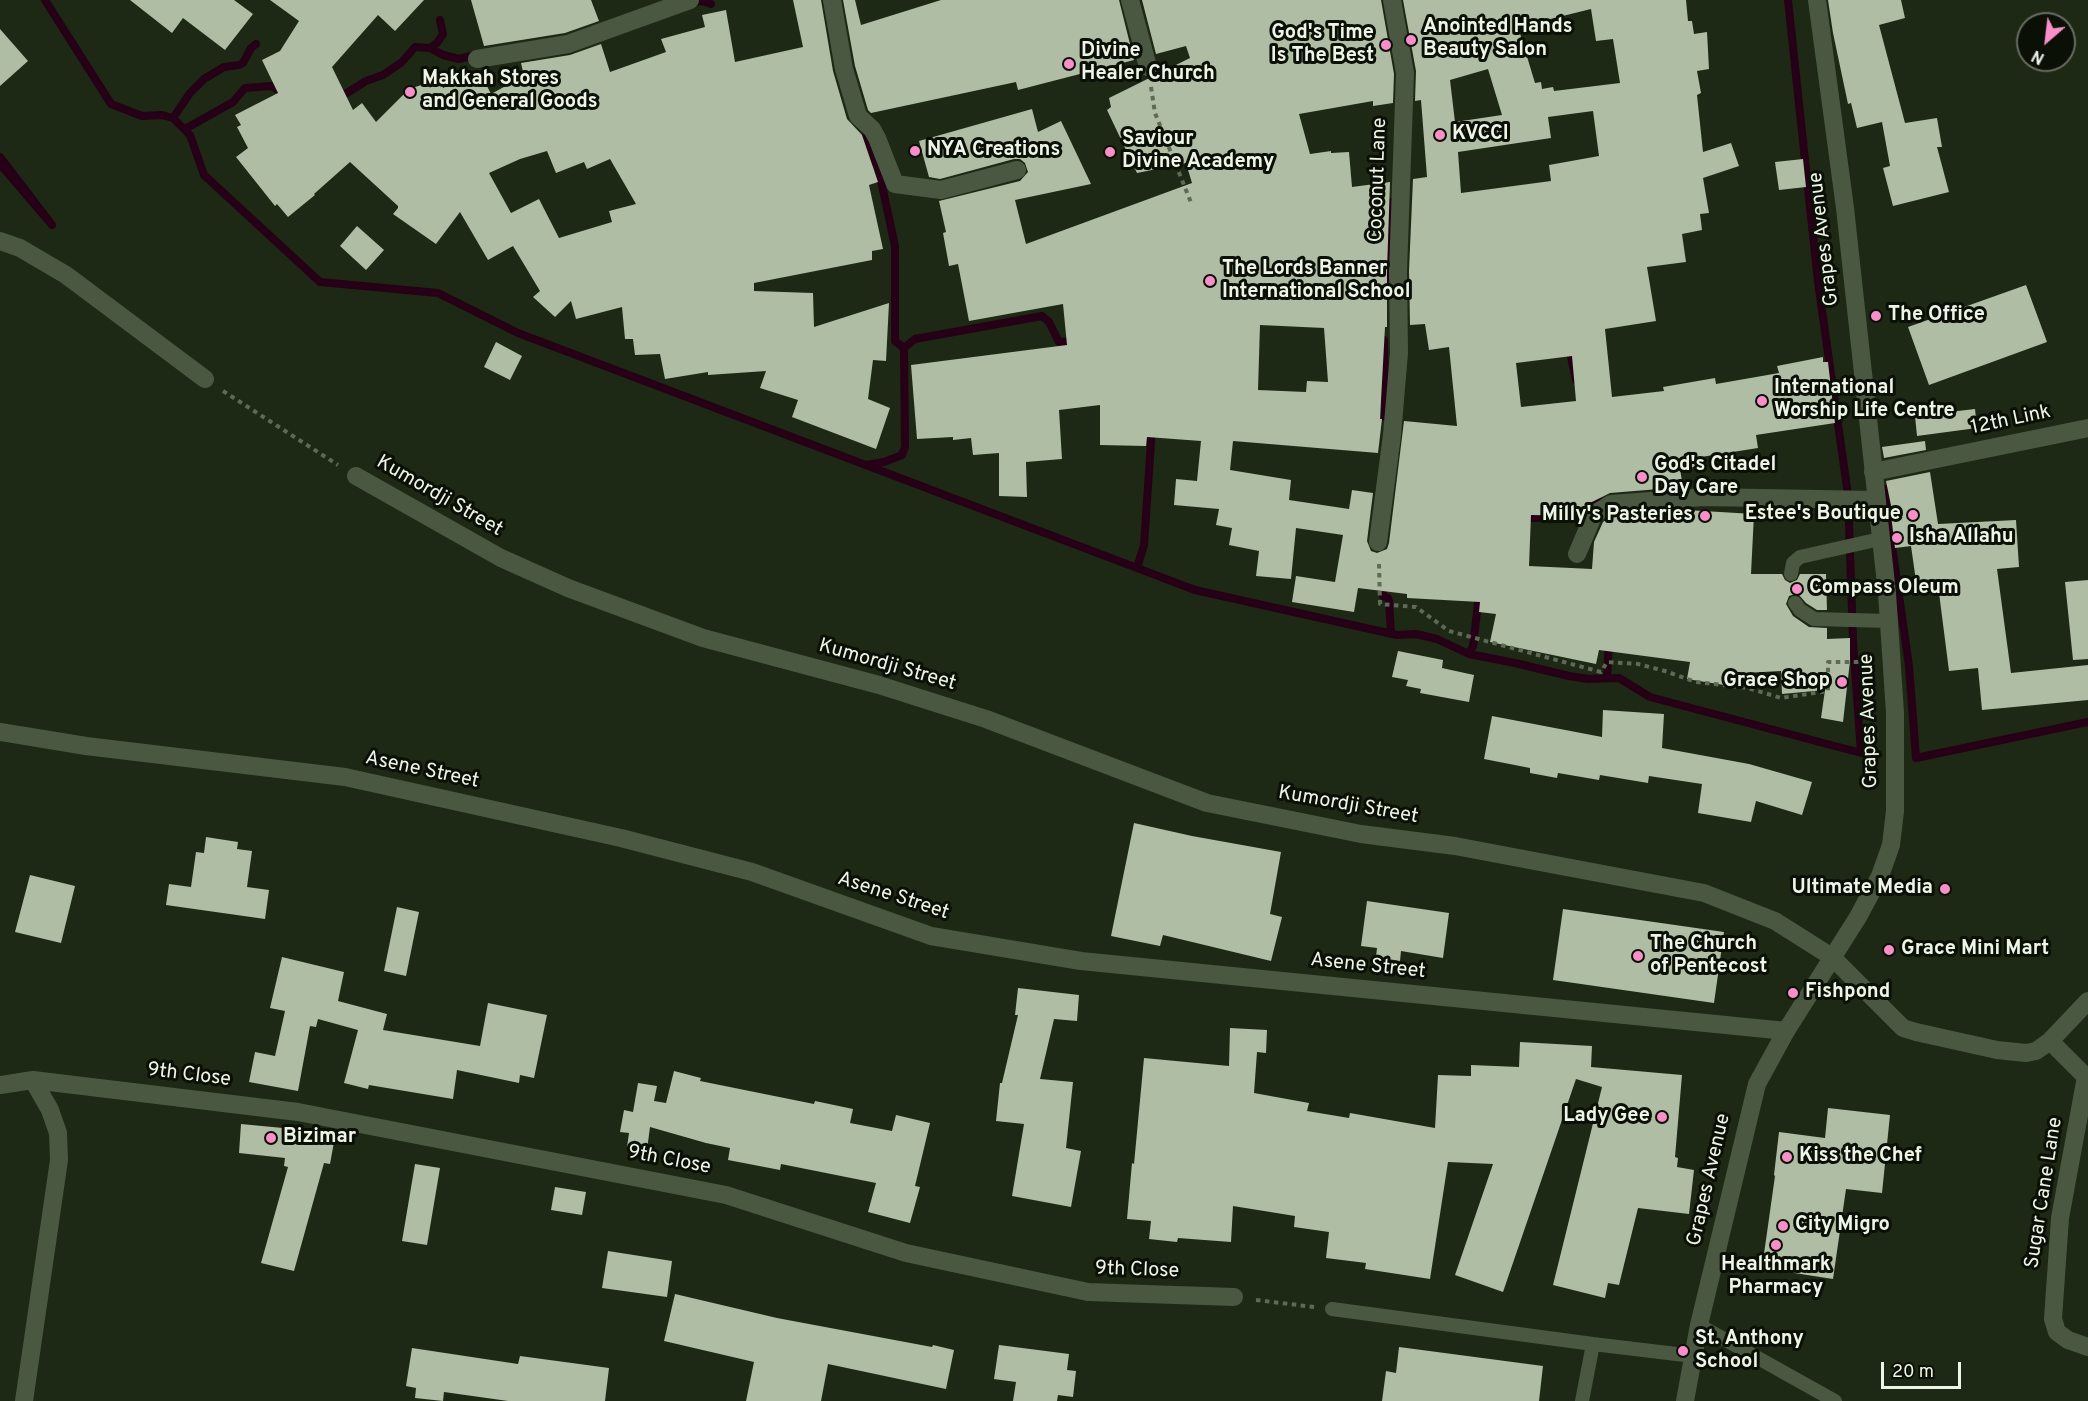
<!DOCTYPE html>
<style>
body{margin:0}
#map{position:relative;width:2088px;height:1401px;overflow:hidden;background:#1d2914;font-family:Overpass,sans-serif}
canvas{display:block}
.north{position:absolute;left:2016px;top:12px;width:60px;height:60px;box-sizing:border-box;background:#0b1007;border:2px solid #656c61;border-radius:50%;rotate:208deg;font-size:16px;font-weight:700;line-height:24px;text-align:center;color:#edf5e7}
.north::after{content:'';display:block;margin:auto;width:21px;height:27px;background:#f98fc9;clip-path:polygon(50% 0,100% 100%,50% 72%,0 100%)}
.scale{position:absolute;left:1881px;top:1362px;width:80px;height:27px;box-sizing:border-box;border:3px solid #edf5e7;border-top:0;padding-left:8px;font-size:18px;line-height:21px;white-space:nowrap;color:#edf5e7;-webkit-text-stroke:4px #0b1007;paint-order:stroke}
</style>
<div id="map">
<canvas width="2088" height="1401"></canvas>
<div class="north">N</div>
<div class="scale">20 m</div>
</div>
<script>
const ctx = document.querySelector('canvas').getContext('2d');
ctx.lineJoin = 'round';
const toPath = rows => new Path2D(rows.map(r => 'M' + r).join(''));
function trace(path, color, width, dash) { ctx.strokeStyle = color; ctx.lineWidth = width; ctx.lineCap = dash ? 'butt' : 'round'; ctx.setLineDash(dash || []); ctx.stroke(path); }
function fillPath(path, color) { ctx.fillStyle = color; ctx.fill(path, 'evenodd'); }
function write(font, color, halo, rows, align = 'center') {
  ctx.font = font + ' Overpass,sans-serif'; ctx.lineWidth = 6; ctx.setLineDash([]); ctx.textBaseline = 'middle'; ctx.strokeStyle = halo; ctx.fillStyle = color; for (const [text, x, y, turn = 0] of rows) {
    ctx.save(); ctx.translate(x, y); ctx.rotate((+turn || 0) * Math.PI / 180); ctx.textAlign = isNaN(turn) ? turn : align; if (halo) ctx.strokeText(text, 0, 0); ctx.fillText(text, 0, 0); ctx.restore();
  }
}
const stream = toPath([
 [45,0,111,104,142,116,162,115,173,118,190,135,204,175,320,282,438,293,518,333,1195,590,1397,635,1416,634,1437,639,1469,654,1515,663,1569,676,1588,679,1619,678,1650,697,1861,753,1853,640,1848,495,1818,282,1788,0],
 [688,2,702,1,711,4],
 [430,48,437,43,443,34,440,20],
 [336,96,347,93,366,81,383,75,402,62,415,47,430,48,443,55,459,59,479,54],
 [173,118,190,93,204,79,224,67,239,65,243,63,251,48,256,44],
 [185,129,233,102,245,88,272,86,285,94],
 [862,138,878,167,895,246,895,341,904,348],
 [0,157,52,225,0,164],
 [1386,291,1392,202],
 [1384,340,1385,417],
 [1571,357,1576,380],
 [866,465,884,462,902,455,905,447,904,348,915,339,1042,316,1049,322,1059,342,1076,341],
 [1884,489,1909,666,1916,758,2088,722],
 [1520,518,1586,518,1592,505,1598,497,1599,492],
 [1137,568,1144,545,1152,427],
 [1383,582,1383,596,1388,598,1389,601,1391,633],
 [1469,654,1473,646,1479,595,1482,594],
 [1607,678,1609,640]
]);
const building = toPath([
 [130,0,234,0,253,14,225,50,183,18,172,33],
 [270,0,424,0,395,31,378,15,332,67,353,110,362,103,376,122,409,89,440,79,443,88,480,72,491,94,524,76,521,63,570,55,601,44,610,72,666,52,661,39,705,27,702,15,726,10,735,62,803,47,793,0,821,0,833,71,847,119,862,135,878,182,869,185,883,249,872,251,872,260,754,283,754,291,813,293,814,327,889,303,886,361,873,360,868,399,890,408,876,449,792,417,798,400,760,388,766,371,708,375,708,372,665,379,660,354,635,355,633,339,625,339,622,307,576,319,571,301,555,317,533,297,540,291,513,246,488,260,460,212,436,244,393,214,398,208,398,206,350,162,314,194,315,195,288,217,277,204,275,206,236,157,248,148,237,127,241,125,235,115,278,93,262,60,280,51,299,21],
 [547,151,556,173,584,162,587,169,610,159,636,204,609,211,612,222,559,238,539,199,511,213,489,173,520,159],
 [471,0,591,0,599,21,565,33,484,46],
 [843,0,855,0,861,25,941,0,1119,0,1134,60,1018,90,1016,82,871,113,868,110,855,66],
 [1142,0,1381,0,1394,74,1393,103,1373,106,1373,101,1299,114,1310,154,1331,151,1331,153,1349,152,1352,187,1390,182,1387,271,1387,327,1385,327,1380,419,1382,419,1378,453,1233,441,1230,470,1291,480,1289,500,1349,509,1352,490,1373,493,1367,541,1371,551,1377,553,1387,549,1389,543,1404,421,1457,426,1449,347,1429,350,1425,324,1410,325,1409,271,1413,179,1427,177,1421,100,1415,101,1416,71,1403,0,1686,0,1688,21,1692,21,1694,34,1707,32,1709,69,1697,71,1701,93,1697,95,1703,152,1731,143,1739,166,1703,178,1709,213,1700,214,1702,230,1682,234,1686,262,1647,267,1656,321,1605,329,1612,397,1664,391,1663,387,1715,378,1716,384,1779,373,1777,366,1823,357,1823,362,1828,362,1835,423,1756,435,1758,448,1701,457,1702,466,1680,469,1683,487,1610,493,1588,504,1581,516,1531,515,1529,566,1592,569,1594,542,1603,522,1614,515,1686,510,1754,514,1751,574,1782,574,1785,580,1790,583,1797,580,1800,574,1826,574,1827,610,1817,610,1806,603,1799,595,1795,594,1789,596,1786,604,1793,616,1809,627,1827,628,1827,639,1850,638,1850,661,1843,722,1821,718,1825,690,1782,694,1781,671,1726,674,1724,685,1687,679,1690,662,1599,650,1596,664,1490,642,1496,614,1479,612,1480,602,1407,598,1407,594,1358,588,1354,612,1292,602,1296,576,1335,582,1343,535,1296,528,1291,579,1256,576,1259,551,1229,545,1232,528,1216,525,1219,509,1174,505,1176,479,1197,481,1201,441,1147,437,1146,446,1100,445,1100,405,1059,410,1062,459,1026,462,1027,497,999,496,999,453,973,455,971,438,953,440,953,437,917,439,911,365,1067,345,1063,304,969,321,958,264,949,266,943,233,946,232,939,201,1020,181,1028,172,1025,163,1020,159,1014,159,940,179,929,177,919,141,1032,109,1038,132,1061,121,1091,184,1015,200,1026,244,1192,183,1186,163,1137,173,1107,110,1111,107,1109,98,1190,58,1186,46,1156,54],
 [1591,9,1596,41,1613,39,1620,83,1554,91,1553,87,1542,89,1541,82,1535,83,1518,27],
 [1488,69,1502,115,1455,122,1450,80],
 [1593,111,1599,156,1549,165,1551,181,1461,193,1458,152,1551,138,1548,117],
 [1260,325,1324,328,1328,382,1307,381,1306,392,1258,390],
 [1572,356,1576,401,1521,407,1516,363],
 [1828,0,1901,0,1905,18,1879,25,1905,123,1937,118,1942,147,1937,147,1949,192,1893,206,1883,168,1890,166,1882,122,1857,128,1851,103,1848,104,1833,33],
 [0,29,28,61,0,86],
 [1803,159,1806,187,1779,190,1775,162],
 [357,226,384,250,366,270,340,246],
 [2026,285,2047,342,1929,385,1908,327],
 [496,342,522,356,510,380,484,367],
 [1975,409,1977,428,1917,436,1915,416],
 [1925,441,1926,450,1884,458,1882,447],
 [1930,472,1938,524,2016,520,2019,567,1997,569,2011,673,2088,665,2088,700,1982,710,1978,668,1949,671,1938,585,1917,588,1911,546,1895,548,1891,515,1893,515,1886,481],
 [2088,580,2088,659,2073,660,2065,582],
 [1398,651,1443,660,1442,668,1474,675,1469,702,1420,693,1421,689,1406,686,1408,680,1392,677],
 [1603,710,1664,714,1662,748,1749,764,1812,782,1802,815,1756,801,1751,822,1698,813,1702,784,1649,776,1648,783,1600,775,1599,780,1558,773,1557,778,1530,773,1530,768,1484,759,1492,716,1602,737],
 [1134,823,1192,836,1281,852,1270,914,1282,917,1271,961,1163,935,1160,946,1111,936],
 [206,837,238,842,237,849,252,851,247,887,269,890,265,919,166,905,169,884,191,887,196,852,204,853],
 [30,875,75,886,61,943,15,932],
 [1367,901,1449,913,1443,958,1401,951,1400,961,1376,957,1377,948,1361,946],
 [397,907,419,912,406,976,384,971],
 [1563,909,1724,932,1714,1003,1553,980],
 [282,957,344,972,338,1001,387,1014,383,1030,480,1046,488,1003,547,1015,534,1078,520,1075,519,1083,457,1070,453,1099,369,1085,368,1089,344,1083,358,1030,318,1019,316,1027,310,1026,298,1091,249,1082,255,1052,275,1056,285,1011,270,1008],
 [1018,988,1079,995,1077,1021,1054,1019,1040,1079,1073,1082,1066,1148,1081,1151,1071,1207,1012,1196,1024,1124,996,1121,1000,1083,1002,1083,1018,1015,1015,1015],
 [1230,1028,1267,1030,1266,1053,1257,1052,1254,1093,1309,1103,1307,1111,1349,1118,1350,1113,1435,1128,1438,1075,1471,1076,1471,1065,1519,1067,1520,1042,1592,1046,1591,1067,1682,1075,1675,1157,1678,1158,1677,1167,1694,1170,1689,1214,1638,1208,1619,1285,1608,1283,1605,1298,1553,1285,1602,1087,1576,1079,1503,1292,1455,1275,1493,1164,1448,1162,1430,1279,1365,1269,1366,1263,1326,1258,1329,1232,1294,1227,1295,1216,1233,1206,1231,1242,1178,1238,1177,1242,1149,1239,1151,1221,1127,1219,1132,1163,1134,1164,1144,1058,1229,1066],
 [674,1071,701,1078,700,1081,814,1104,815,1101,853,1109,850,1123,892,1131,896,1115,930,1123,915,1186,920,1187,910,1223,868,1212,876,1183,781,1164,780,1170,728,1160,730,1148,706,1143,650,1127,647,1150,627,1147,629,1133,620,1132,624,1110,633,1112,638,1083,657,1086,654,1101,666,1103],
 [1828,1108,1890,1115,1882,1193,1846,1189,1833,1279,1762,1268,1775,1176,1774,1175,1779,1132,1825,1138],
 [241,1124,283,1128,283,1134,334,1142,330,1164,324,1163,294,1271,261,1263,288,1167,284,1166,285,1158,239,1153],
 [415,1164,440,1168,427,1245,402,1241],
 [555,1187,586,1192,582,1215,551,1210],
 [608,1251,672,1261,667,1297,602,1288],
 [675,1294,777,1318,932,1347,933,1345,954,1350,946,1389,828,1364,821,1401,746,1401,754,1362,664,1341],
 [999,1345,1069,1354,1067,1370,1076,1371,1073,1397,1058,1395,1057,1401,1013,1401,1016,1382,994,1379],
 [1399,1347,1543,1366,1539,1401,1382,1401,1386,1371,1396,1373],
 [412,1348,518,1364,520,1356,609,1368,605,1401,508,1401,444,1392,443,1401,415,1398,416,1388,406,1386]
]);
const path = toPath([
 [1151,87,1155,113,1192,205],
 [223,391,338,465],
 [1379,564,1380,604,1416,607,1449,631,1601,672,1607,662,1638,664,1665,671,1696,682,1748,688,1781,698,1828,691,1828,662,1870,662],
 [1256,1300,1314,1307]
]);
const lane = toPath([
 [1791,574,1793,563,1800,557,1880,539],
 [1795,603,1800,610,1814,619,1889,621],
 [1332,1309,1593,1344],
 [1699,1325,1835,1401],
 [1582,1401,1593,1344,1693,1356]
]);
const street = toPath([
 [832,0,844,69,858,116,872,129,877,138,895,184,941,190,1017,170],
 [1130,0,1148,67],
 [477,59,568,44,690,0],
 [0,241,20,248,66,275,205,379],
 [1873,472,2088,428],
 [356,476,501,558,568,588,703,638,879,685,986,719,1207,803,1361,834,1455,846,1704,893,1775,921,1832,957,1903,1028,1916,1032,1997,1050,2026,1053,2036,1051,2050,1041,2088,1001],
 [1378,542,1392,435,1399,353,1398,271,1405,73,1392,0],
 [1577,554,1594,514,1611,504,1704,497,1876,500],
 [0,732,86,746,345,777,621,838,752,872,931,936,1081,961,1786,1031],
 [2050,1041,2086,1077,2060,1218,2053,1319,2057,1332,2068,1340,2088,1347],
 [0,1085,33,1080,298,1112,726,1195,906,1253,1088,1292,1234,1297],
 [24,1401,59,1160,58,1133,50,1110,33,1080]
]);
const secondary = toPath([
 [1685,1401,1699,1325,1757,1084,1786,1031,1858,917,1880,876,1891,845,1895,811,1895,713,1887,593,1845,208,1817,0]
]);
const markers = [
 [1411,40,6,"#f98fc9"],
 [1386,45,6,"#f98fc9"],
 [1069,64,6,"#f98fc9"],
 [410,92,6,"#f98fc9"],
 [1440,135,6,"#f98fc9"],
 [915,151,6,"#f98fc9"],
 [1110,152,6,"#f98fc9"],
 [1210,281,6,"#f98fc9"],
 [1876,316,6,"#f98fc9"],
 [1762,401,6,"#f98fc9"],
 [1642,477,6,"#f98fc9"],
 [1913,515,6,"#f98fc9"],
 [1705,516,6,"#f98fc9"],
 [1897,538,6,"#f98fc9"],
 [1797,589,6,"#f98fc9"],
 [1842,682,6,"#f98fc9"],
 [1945,889,6,"#f98fc9"],
 [1889,950,6,"#f98fc9"],
 [1638,956,6,"#f98fc9"],
 [1793,993,6,"#f98fc9"],
 [1662,1117,6,"#f98fc9"],
 [271,1138,6,"#f98fc9"],
 [1787,1157,6,"#f98fc9"],
 [1783,1226,6,"#f98fc9"],
 [1776,1245,6,"#f98fc9"],
 [1683,1351,6,"#f98fc9"]
];
const poiNames = [
 ["Anointed Hands",1423,28],
 ["Beauty Salon",1423,51],
 ["God's Time",1374,34,"right"],
 ["Is The Best",1374,57,"right"],
 ["Divine",1081,52],
 ["Healer Church",1081,75],
 ["Makkah Stores",422,80],
 ["and General Goods",422,103],
 ["KVCCI",1452,135],
 ["Saviour",1122,140],
 ["Divine Academy",1122,163],
 ["NYA Creations",927,151],
 ["The Lords Banner",1222,270],
 ["International School",1222,293],
 ["The Office",1888,316],
 ["International",1774,389],
 ["Worship Life Centre",1774,412],
 ["God's Citadel",1654,466],
 ["Day Care",1654,489],
 ["Estee's Boutique",1901,515,"right"],
 ["Milly's Pasteries",1693,516,"right"],
 ["Isha Allahu",1909,538],
 ["Compass Oleum",1809,589],
 ["Grace Shop",1830,682,"right"],
 ["Ultimate Media",1933,889,"right"],
 ["The Church",1650,945],
 ["of Pentecost",1650,968],
 ["Grace Mini Mart",1901,950],
 ["Fishpond",1805,993],
 ["Lady Gee",1650,1117,"right"],
 ["Bizimar",283,1138],
 ["Kiss the Chef",1799,1157],
 ["City Migro",1795,1226],
 ["Healthmark",1776,1266,"center"],
 ["Pharmacy",1776,1289,"center"],
 ["St. Anthony",1695,1340],
 ["School",1695,1363]
];
const streetNames = [
 ["Coconut Lane",1379,180,-88],
 ["Grapes Avenue",1825,239,-97],
 ["12th Link",2011,421,-12],
 ["Kumordji Street",439,497,30],
 ["Kumordji Street",887,666,16],
 ["Grapes Avenue",1870,721,-92],
 ["Asene Street",422,771,12],
 ["Kumordji Street",1348,806,10],
 ["Asene Street",893,897,18],
 ["Asene Street",1368,967,6],
 ["9th Close",189,1076,7],
 ["9th Close",669,1161,11],
 ["Grapes Avenue",1710,1180,-77],
 ["Sugar Cane Lane",2045,1193,-81],
 ["9th Close",1137,1271,2]
];
trace(stream, '#250016', 8);
fillPath(building, '#aebda3');
trace(path, '#5e6956', 4, [4.5, 4.5]);
trace(lane, '#4b5841', 14);
trace(street, '#4b5841', 18);
trace(secondary, '#4b5841', 18);
for (const [x, y, r, color] of markers) { const dot = new Path2D(); dot.arc(x, y, r, 0, 2 * Math.PI); ctx.fillStyle = color; ctx.fill(dot); trace(dot, '#0b1007', 2); }
write('bold 20px', '#edf5e7', '#0b1007', poiNames, 'left');
write('20px', '#edf5e7', '#0b1007', streetNames);
</script>
